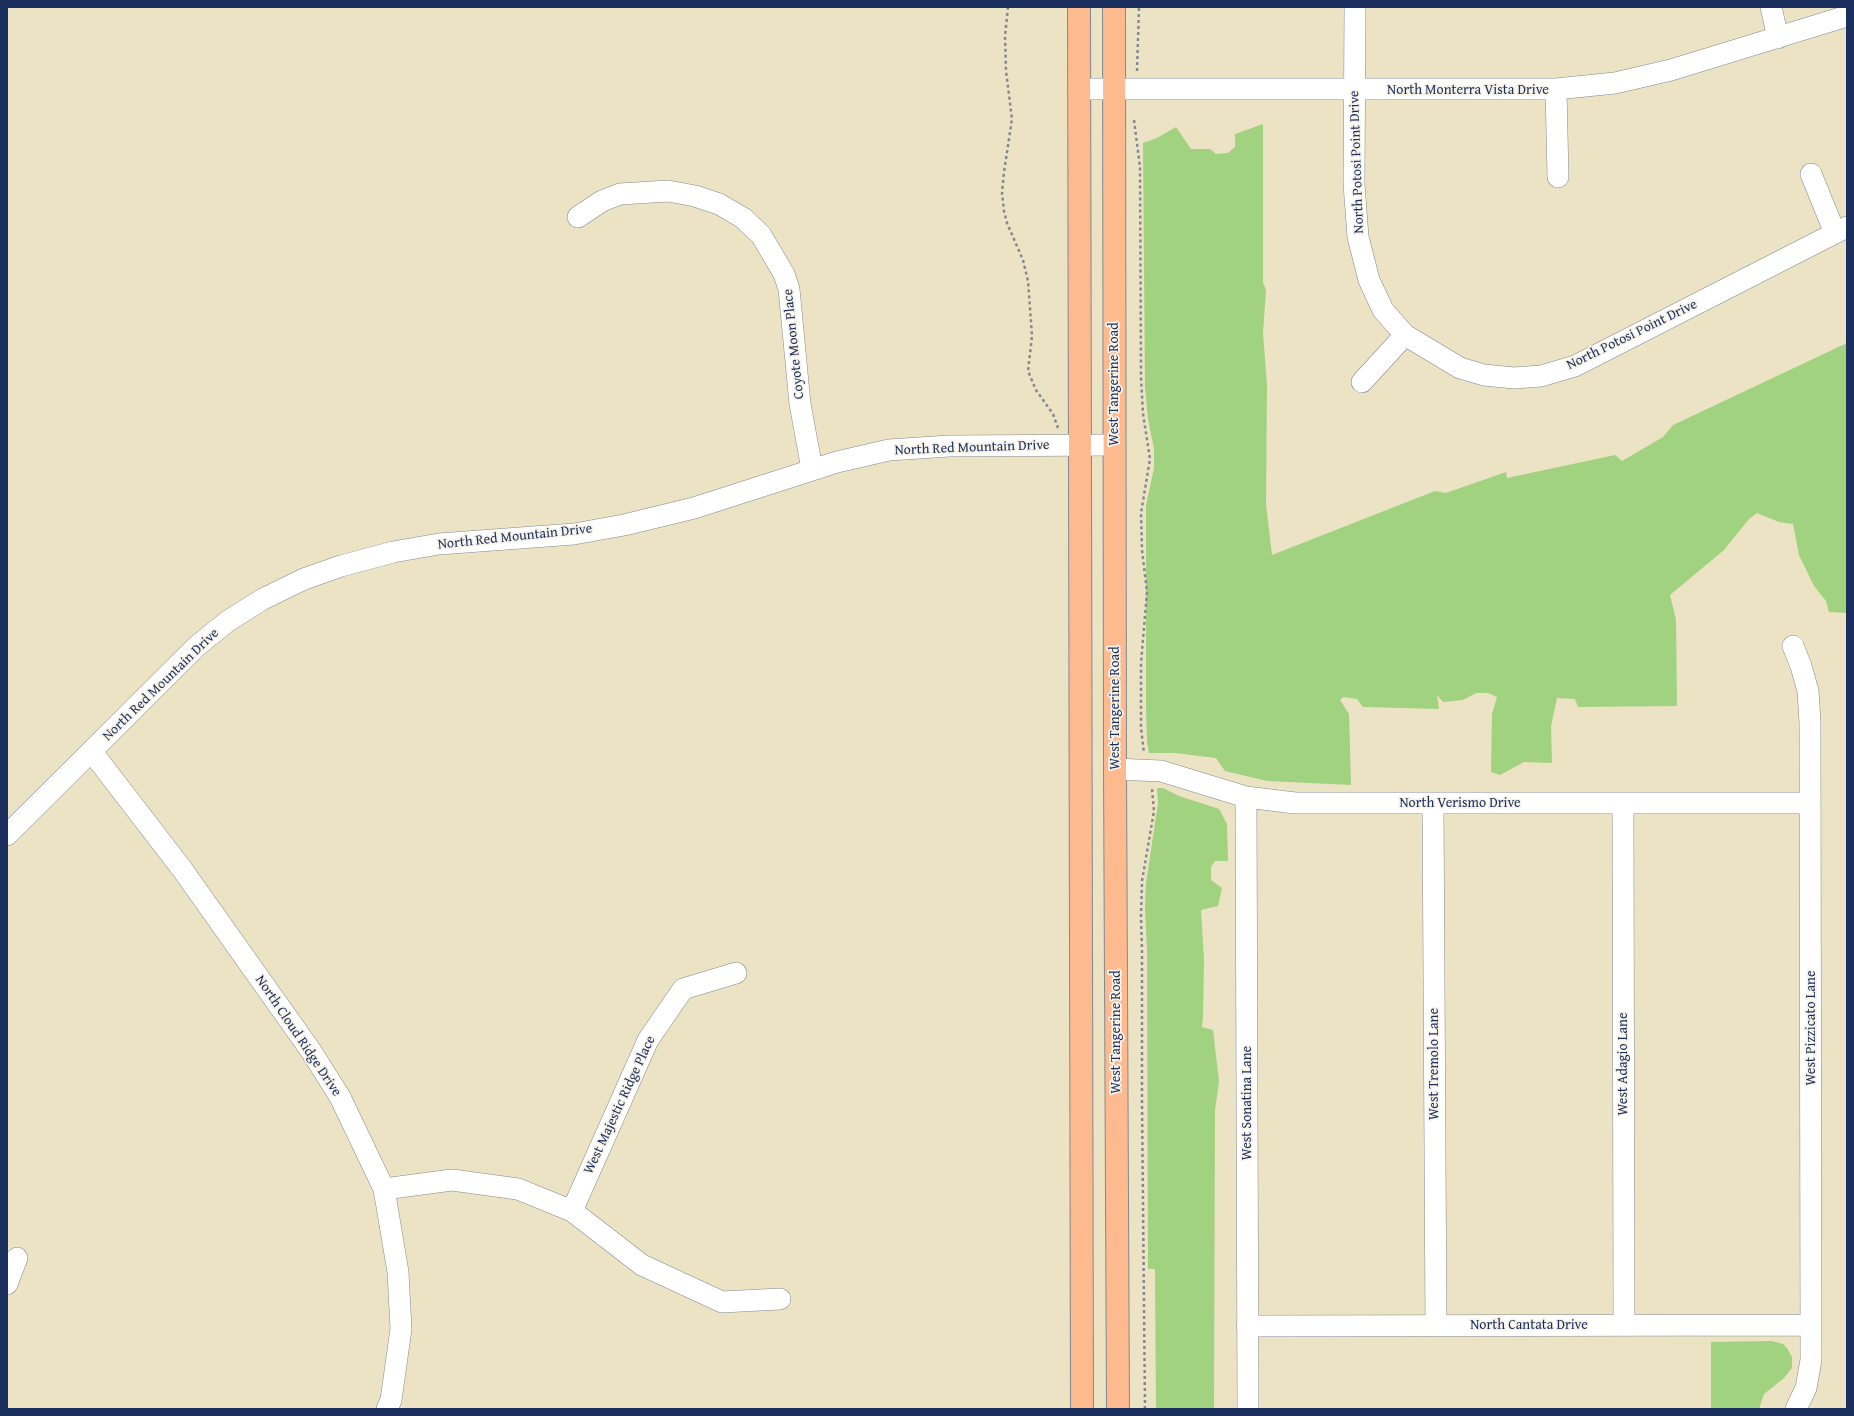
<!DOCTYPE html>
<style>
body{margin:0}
#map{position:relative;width:1854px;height:1416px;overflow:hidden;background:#ebe3c3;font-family:"Gentium Book Plus",serif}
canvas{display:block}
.frame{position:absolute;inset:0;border:8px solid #1b2f5e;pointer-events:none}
</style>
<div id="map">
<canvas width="1854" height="1416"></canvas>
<div class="frame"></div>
</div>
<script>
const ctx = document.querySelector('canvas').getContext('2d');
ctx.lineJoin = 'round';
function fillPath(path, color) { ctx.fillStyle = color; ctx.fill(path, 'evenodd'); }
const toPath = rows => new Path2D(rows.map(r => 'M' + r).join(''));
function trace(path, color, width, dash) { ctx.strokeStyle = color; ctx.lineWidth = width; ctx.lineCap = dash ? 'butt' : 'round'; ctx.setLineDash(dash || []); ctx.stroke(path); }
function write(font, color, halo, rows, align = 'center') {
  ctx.font = font + ' "Gentium Book Plus",serif'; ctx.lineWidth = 3.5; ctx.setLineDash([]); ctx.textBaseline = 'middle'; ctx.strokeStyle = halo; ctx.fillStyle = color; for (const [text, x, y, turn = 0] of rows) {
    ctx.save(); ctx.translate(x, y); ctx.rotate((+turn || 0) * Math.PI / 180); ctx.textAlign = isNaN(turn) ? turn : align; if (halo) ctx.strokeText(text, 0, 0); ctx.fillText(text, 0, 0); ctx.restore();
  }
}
const green = toPath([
 [1263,124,1263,282,1266,290,1263,333,1267,385,1266,504,1272,555,1435,491,1446,493,1506,472,1507,478,1615,455,1622,461,1663,437,1673,425,1847,343,1847,613,1829,612,1826,601,1814,586,1799,555,1793,524,1779,522,1757,513,1749,519,1724,550,1670,595,1676,620,1677,706,1578,707,1575,699,1557,698,1551,726,1552,763,1524,762,1500,775,1491,772,1492,714,1497,697,1488,693,1476,693,1463,700,1443,702,1437,695,1439,709,1363,707,1357,699,1343,697,1340,700,1349,714,1351,785,1267,781,1225,771,1216,758,1175,753,1149,753,1147,742,1146,705,1146,505,1154,468,1154,449,1148,419,1145,387,1143,143,1157,138,1176,127,1191,149,1210,149,1216,154,1228,153,1235,147,1235,134],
 [1157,788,1163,788,1179,796,1219,809,1227,824,1228,861,1215,861,1211,867,1211,880,1222,888,1218,906,1201,910,1204,960,1203,1017,1202,1027,1213,1030,1219,1081,1215,1110,1214,1409,1156,1409,1155,1269,1148,1269,1147,950,1145,909,1146,883,1158,803],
 [1772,1341,1783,1344,1787,1348,1792,1357,1792,1368,1784,1378,1764,1394,1759,1409,1711,1409,1711,1342]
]);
const path = toPath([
 [1008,7,1005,36,1006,71,1012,119,1004,172,1002,193,1004,211,1007,223,1023,260,1028,281,1032,336,1028,371,1036,390,1053,414,1058,428],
 [1137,71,1139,7],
 [1134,120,1140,167,1141,378,1143,414,1150,459,1141,513,1142,550,1147,592,1141,663,1141,728,1144,753],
 [1145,1409,1142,1100,1142,950,1141,916,1142,881,1154,811,1152,789]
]);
const minor = toPath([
 [1355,7,1354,184,1358,237,1369,280,1383,310,1405,335,1460,368,1484,375,1514,378,1541,376,1575,366,1847,227],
 [1771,7,1778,38],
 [1079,89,1556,89,1615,83,1671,70,1847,16],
 [1556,89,1558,177],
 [1811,174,1835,233],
 [578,217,602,201,620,194,668,191,695,196,719,204,743,218,761,235,784,274,789,289,800,404,812,469],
 [1362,382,1405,335],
 [1793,646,1801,666,1808,691,1810,723,1811,1360,1806,1388,1796,1409],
 [92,752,182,869,311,1051,340,1097,384,1189,398,1272,401,1329,391,1400,387,1409],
 [1115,769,1161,771,1246,797,1295,803,1810,803],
 [1246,797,1248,1409],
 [1433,803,1436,1326],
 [1623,803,1624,1325],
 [7,835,197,646,228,621,263,599,304,579,341,566,393,552,439,544,574,534,624,525,694,508,837,462,889,450,949,446,1114,445],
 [384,1189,452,1180,518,1189,572,1211,642,1265,722,1302,780,1299],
 [572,1211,648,1040,683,989,736,973],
 [7,1284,17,1258],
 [1247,1326,1811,1325]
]);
const major = toPath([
 [1079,7,1082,1409],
 [1114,7,1115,769,1118,1409]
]);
const streetNames = [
 ["North Monterra Vista Drive",1468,90],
 ["North Potosi Point Drive",1357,162,-92],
 ["North Potosi Point Drive",1632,335,-26],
 ["Coyote Moon Place",794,344,-96],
 ["West Tangerine Road",1114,384,-90],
 ["North Red Mountain Drive",972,448,-2],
 ["North Red Mountain Drive",515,537,-6],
 ["North Red Mountain Drive",161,685,-44],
 ["West Tangerine Road",1115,708,-90],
 ["North Verismo Drive",1460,803],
 ["West Pizzicato Lane",1811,1028,-90],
 ["West Tangerine Road",1116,1032,-90],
 ["North Cloud Ridge Drive",298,1036,56],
 ["West Tremolo Lane",1434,1064,-90],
 ["West Adagio Lane",1623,1064,-90],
 ["West Sonatina Lane",1247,1103,-90],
 ["West Majestic Ridge Place",620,1105,-65],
 ["North Cantata Drive",1529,1325]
];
fillPath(green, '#a1d280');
trace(minor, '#838990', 22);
trace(major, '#838990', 24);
trace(path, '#838990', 2.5, [3, 3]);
trace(minor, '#fff', 21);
trace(major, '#fcba8e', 22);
write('14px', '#1b2f5e', '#f7f3e8', streetNames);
</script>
